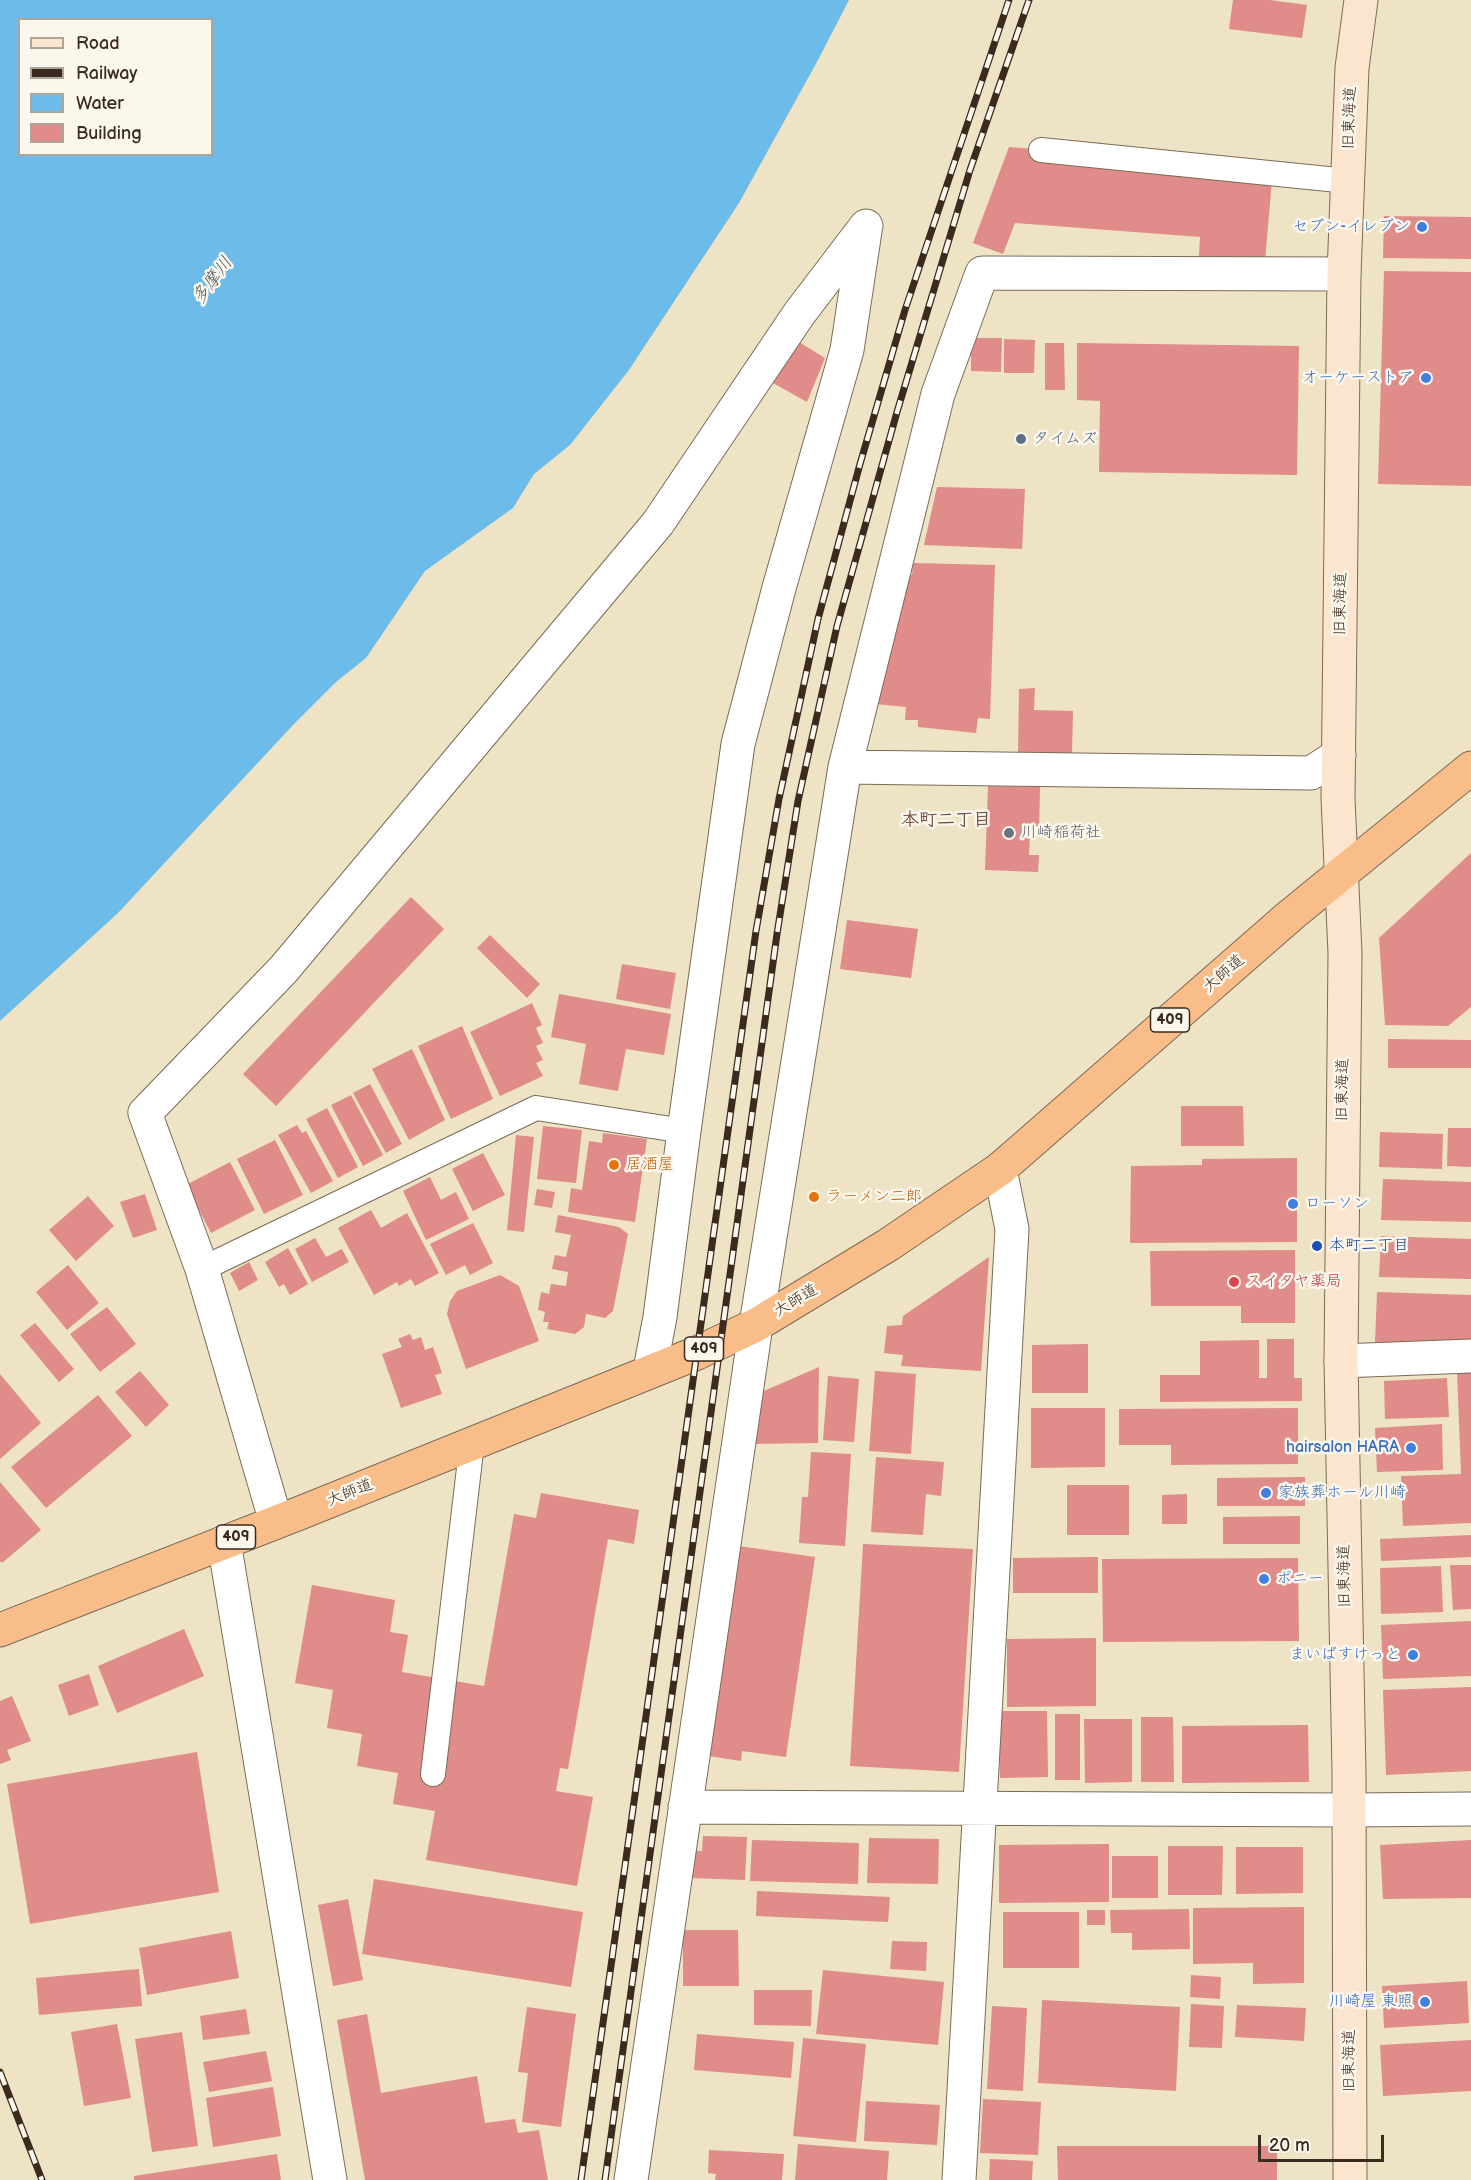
<!DOCTYPE html>
<meta charset="utf-8">
<style>
body{margin:0}
#map{position:relative;width:1471px;height:2180px;overflow:hidden;background:#eee3c4;font-family:"Balsamiq Sans",sans-serif}
canvas{display:block}
.legend{position:absolute;left:18px;top:18px;width:195px;height:138px;box-sizing:border-box;background:#fbf7ec;border:2px solid #aea59a;margin:0;padding:8px 10px;list-style:none;font-size:18px;color:#3b2a1e}
.legend li{display:flex;align-items:center;gap:12px;height:30px}
.legend b{width:30px;border:2px solid #aea59a}
.scale{position:absolute;left:1258px;top:2135px;width:126px;height:27px;box-sizing:border-box;border:3px solid #3b2a1e;border-top:0;padding-left:8px;font-size:18px;line-height:21px;white-space:nowrap;color:#3b2a1e;-webkit-text-stroke:4px #fbf7ec;paint-order:stroke}
</style>
<div id="map">
<canvas width="1471" height="2180"></canvas>
<ul class="legend">
<li><b style="height:8px;background:#fce5cf"></b>Road</li>
<li><b style="height:8px;background:#3b2a1e"></b>Railway</li>
<li><b style="height:16px;background:#6dbbe8"></b>Water</li>
<li><b style="height:16px;background:#df8c8a"></b>Building</li>
</ul>
<div class="scale">20 m</div>
</div>
<script>
const ctx = document.querySelector('canvas').getContext('2d');
ctx.lineJoin = 'round';
function fillPath(path, color) { ctx.fillStyle = color; ctx.fill(path, 'evenodd'); }
const toPath = rows => new Path2D(rows.map(r => 'M' + r).join(''));
function trace(path, color, width, dash) { ctx.strokeStyle = color; ctx.lineWidth = width; ctx.lineCap = dash ? 'butt' : 'round'; ctx.setLineDash(dash || []); ctx.stroke(path); }
function write(font, color, halo, rows, align = 'center') {
  ctx.font = font + ' "Balsamiq Sans","Klee One",sans-serif'; ctx.lineWidth = 5; ctx.setLineDash([]); ctx.textBaseline = 'middle'; ctx.strokeStyle = halo; ctx.fillStyle = color; for (const [text, x, y, turn = 0] of rows) {
    ctx.save(); ctx.translate(x, y); ctx.rotate((+turn || 0) * Math.PI / 180); ctx.textAlign = isNaN(turn) ? turn : align; if (halo) ctx.strokeText(text, 0, 0); ctx.fillText(text, 0, 0); ctx.restore();
  }
}
const water = toPath([
 [0,0,849,0,818,60,739,203,629,370,570,445,534,474,513,508,425,571,366,658,336,682,293,725,118,913,0,1021],
 [20,20,212,20,212,154,20,154]
]);
const building = toPath([
 [1233,0,1270,0,1307,5,1302,38,1229,29],
 [1009,147,1273,168,1265,262,1199,256,1200,237,1015,223,1003,254,973,243],
 [1384,216,1471,217,1471,259,1383,258],
 [1384,271,1471,272,1471,486,1378,484],
 [971,338,1002,338,1001,372,971,371],
 [1004,339,1035,340,1034,373,1004,373],
 [799,342,825,358,807,402,773,383],
 [1045,343,1064,343,1065,390,1045,390],
 [1077,343,1299,346,1297,475,1099,472,1100,401,1077,400],
 [937,487,1025,489,1022,549,924,545],
 [913,563,995,565,990,719,978,718,976,733,918,727,918,720,905,720,906,707,875,704,897,574,912,575],
 [1035,688,1034,710,1073,711,1072,753,1018,753,1019,689],
 [988,786,1040,787,1039,835,1030,834,1029,855,1039,855,1038,872,985,870],
 [1471,853,1471,1007,1448,1026,1385,1025,1379,938],
 [411,897,444,929,276,1106,243,1074],
 [847,920,918,929,911,978,840,969],
 [490,935,540,984,527,998,477,948],
 [622,964,676,973,670,1009,616,999],
 [559,994,671,1014,664,1055,626,1049,618,1091,579,1084,586,1044,551,1037],
 [532,1003,542,1025,536,1028,543,1043,536,1046,543,1060,536,1063,543,1076,500,1096,470,1032],
 [462,1026,493,1099,451,1119,418,1046],
 [1388,1039,1471,1040,1471,1068,1388,1068],
 [412,1049,445,1120,409,1140,372,1069],
 [370,1084,402,1144,386,1153,353,1093],
 [351,1095,383,1155,363,1166,331,1105],
 [1181,1106,1243,1106,1244,1146,1181,1146],
 [327,1108,358,1167,338,1178,306,1119],
 [297,1125,302,1133,306,1131,333,1181,311,1193,278,1135],
 [543,1126,582,1130,576,1183,537,1179],
 [1448,1128,1471,1128,1471,1167,1447,1166],
 [1380,1132,1443,1134,1442,1169,1379,1167],
 [603,1133,647,1139,635,1222,568,1212,571,1188,582,1190,589,1141,602,1143],
 [516,1135,534,1137,524,1232,507,1230],
 [275,1140,303,1195,264,1214,237,1159],
 [483,1153,505,1195,473,1211,452,1169],
 [1297,1158,1297,1242,1130,1243,1131,1166,1202,1165,1202,1159],
 [230,1162,255,1210,211,1233,186,1185],
 [430,1177,441,1200,456,1192,469,1219,426,1240,403,1191],
 [1383,1179,1471,1182,1471,1222,1381,1220],
 [537,1189,555,1192,552,1208,534,1205],
 [145,1194,157,1230,133,1238,120,1202],
 [88,1196,114,1226,76,1261,49,1230],
 [371,1210,381,1228,407,1213,439,1273,415,1286,411,1279,399,1286,397,1282,374,1295,338,1228],
 [558,1215,619,1227,628,1234,613,1311,605,1318,586,1314,584,1327,575,1334,547,1329,549,1322,543,1322,545,1312,538,1310,541,1292,549,1294,551,1284,566,1286,568,1272,552,1269,555,1255,566,1257,571,1235,555,1232],
 [473,1223,493,1263,470,1275,465,1265,446,1275,430,1244],
 [1381,1236,1471,1239,1471,1279,1379,1277],
 [315,1238,326,1257,342,1249,349,1262,312,1282,295,1249],
 [288,1248,308,1284,290,1295,284,1284,279,1287,265,1262],
 [1295,1250,1295,1323,1241,1323,1241,1306,1151,1306,1150,1251],
 [989,1257,981,1371,901,1366,903,1355,884,1353,887,1326,902,1325,903,1316],
 [249,1262,258,1280,239,1291,230,1273],
 [68,1265,99,1303,67,1330,36,1292],
 [500,1275,519,1286,539,1341,466,1369,447,1314,450,1301,457,1291],
 [1377,1292,1471,1295,1471,1344,1375,1342],
 [107,1307,136,1344,100,1372,70,1334],
 [35,1323,74,1369,59,1382,20,1335],
 [410,1334,413,1340,421,1337,425,1350,433,1347,442,1373,435,1375,442,1394,401,1408,382,1354,402,1347,398,1339],
 [1267,1339,1294,1339,1294,1378,1302,1378,1302,1401,1160,1402,1160,1375,1200,1375,1200,1341,1259,1340,1259,1378,1267,1378],
 [1088,1344,1088,1393,1032,1393,1032,1345],
 [819,1367,818,1443,751,1444,757,1394],
 [140,1371,169,1405,146,1427,115,1392],
 [875,1371,916,1374,911,1454,869,1451],
 [1457,1371,1471,1371,1471,1523,1403,1526,1401,1476,1461,1474],
 [0,1374,41,1423,0,1459],
 [828,1376,859,1379,854,1442,823,1440],
 [1447,1378,1449,1417,1385,1419,1384,1381],
 [98,1395,132,1436,46,1508,11,1467],
 [1031,1408,1105,1408,1105,1467,1031,1468],
 [1298,1408,1298,1464,1171,1465,1171,1445,1119,1445,1119,1409],
 [1442,1424,1443,1470,1377,1472,1375,1428],
 [811,1452,851,1454,845,1546,799,1543,802,1497,808,1497],
 [876,1457,944,1462,941,1496,926,1494,923,1535,871,1532],
 [1305,1477,1305,1506,1217,1506,1217,1478],
 [0,1482,41,1530,2,1563,0,1561],
 [1067,1485,1129,1485,1129,1535,1067,1535],
 [541,1493,639,1510,634,1544,608,1539,568,1769,560,1768,556,1791,593,1797,577,1886,426,1860,435,1811,393,1804,398,1773,357,1766,362,1734,327,1728,333,1690,295,1683,312,1585,395,1600,390,1632,408,1635,402,1672,484,1686,514,1514,536,1518],
 [1187,1494,1187,1524,1162,1524,1162,1495],
 [1300,1516,1300,1544,1223,1544,1223,1517],
 [1471,1535,1471,1557,1381,1561,1380,1539],
 [863,1544,973,1549,959,1772,850,1766],
 [739,1546,815,1557,786,1757,742,1751,741,1761,708,1756],
 [1098,1557,1098,1593,1013,1593,1013,1558],
 [1298,1558,1299,1641,1103,1642,1102,1559],
 [1450,1565,1471,1565,1471,1609,1453,1610],
 [1441,1566,1443,1612,1381,1614,1380,1568],
 [1471,1621,1471,1676,1383,1679,1381,1625],
 [184,1629,204,1676,117,1713,98,1666],
 [1096,1638,1096,1706,1007,1707,1007,1639],
 [89,1674,99,1705,69,1716,58,1685],
 [1471,1687,1471,1771,1386,1775,1383,1690],
 [12,1696,31,1741,7,1750,11,1760,0,1764,0,1701],
 [999,1711,1047,1711,1048,1777,1000,1778],
 [1055,1714,1080,1714,1080,1780,1055,1780],
 [1141,1717,1173,1717,1174,1782,1141,1782],
 [1084,1719,1132,1719,1132,1782,1085,1783],
 [1308,1725,1309,1782,1182,1783,1182,1726],
 [197,1752,219,1892,30,1924,7,1784],
 [703,1836,747,1837,745,1880,691,1878,692,1851,702,1851],
 [869,1838,939,1839,938,1884,867,1883],
 [752,1840,859,1843,858,1884,750,1881],
 [1471,1840,1471,1898,1383,1899,1380,1845],
 [1109,1844,1109,1902,999,1903,999,1845],
 [1168,1846,1223,1846,1222,1895,1168,1895],
 [1236,1847,1303,1847,1303,1893,1236,1894],
 [1112,1856,1158,1856,1158,1898,1112,1898],
 [374,1879,583,1912,571,1987,362,1954],
 [757,1891,890,1897,888,1922,756,1916],
 [348,1899,363,1980,333,1986,318,1905],
 [1304,1907,1304,1983,1253,1984,1253,1963,1193,1964,1193,1908],
 [1189,1909,1190,1949,1132,1950,1132,1933,1111,1933,1110,1910],
 [1087,1910,1105,1910,1105,1925,1087,1925],
 [1003,1912,1079,1912,1079,1968,1003,1968],
 [683,1930,738,1930,739,1986,683,1986],
 [231,1931,239,1978,147,1995,139,1948],
 [892,1941,927,1942,926,1971,890,1969],
 [139,1969,142,2006,39,2015,36,1978],
 [823,1970,944,1982,938,2045,816,2034],
 [1191,1975,1221,1977,1220,1999,1190,1997],
 [1467,1981,1469,2023,1384,2028,1382,1986],
 [754,1990,812,1990,811,2026,754,2025],
 [1042,2000,1180,2007,1176,2091,1038,2083],
 [1191,2004,1224,2006,1222,2048,1189,2047],
 [1237,2005,1306,2008,1304,2041,1235,2037],
 [992,2006,1027,2008,1023,2091,987,2089],
 [527,2007,576,2014,561,2127,522,2122,528,2073,518,2072],
 [246,2009,250,2034,203,2040,200,2016],
 [367,2014,381,2093,477,2076,485,2123,515,2119,518,2133,539,2130,548,2180,365,2180,337,2020],
 [117,2024,131,2098,84,2106,71,2032],
 [182,2032,198,2146,152,2152,135,2039],
 [697,2034,794,2042,791,2078,694,2070],
 [803,2038,866,2044,856,2142,793,2136],
 [1471,2040,1471,2091,1383,2096,1380,2045],
 [266,2051,272,2081,209,2092,203,2062],
 [273,2087,281,2136,213,2147,206,2098],
 [983,2099,1041,2102,1038,2155,980,2153],
 [866,2101,940,2105,937,2145,864,2141],
 [798,2144,889,2151,887,2180,795,2180],
 [1057,2146,1277,2146,1277,2180,1058,2180],
 [709,2150,784,2154,782,2180,715,2180,716,2174,708,2173],
 [277,2154,281,2180,134,2180,134,2176],
 [990,2159,1033,2161,1032,2180,989,2180]
]);
const lane = toPath([
 [1041,150,1348,181],
 [202,1269,536,1108,684,1131],
 [433,1774,472,1443]
]);
const street = toPath([
 [845,767,1311,773,1339,755],
 [1341,1361,1471,1356],
 [650,1370,660,1317,684,1131,738,744,779,588,847,350,865,231],
 [276,1522,202,1269,145,1113,283,970,658,523,799,314,866,226],
 [224,1542,330,2180],
 [685,1807,1349,1810,1471,1809],
 [631,2180,756,1325,845,767,938,394,982,273,1344,274],
 [959,2180,1012,1229,1000,1169]
]);
const secondary = toPath([
 [1350,2180,1349,1773,1341,1361,1345,953,1338,799,1344,274,1352,68,1361,0]
]);
const highway = toPath([
 [0,1630,300,1513,697,1353,756,1325,888,1245,1000,1169,1291,915,1471,768]
]);
const rail = toPath([
 [0,2072,42,2180],
 [581,2180,756,931,779,799,818,619,860,464,905,310,1009,0],
 [605,2180,777,934,798,801,837,626,897,412,970,170,1029,0]
]);
const markers = [
 [1422,227,6,"#3f7fe0"],
 [1426,378,6,"#3f7fe0"],
 [1021,439,6,"#5c6f8a"],
 [1009,833,6,"#6b7280"],
 [614,1165,6,"#e8710a"],
 [814,1197,6,"#e8710a"],
 [1293,1204,6,"#3f7fe0"],
 [1317,1246,6,"#1a4fb4"],
 [1234,1282,6,"#e0444e"],
 [1411,1448,6,"#3f7fe0"],
 [1266,1493,6,"#3f7fe0"],
 [1264,1579,6,"#3f7fe0"],
 [1413,1655,6,"#3f7fe0"],
 [1425,2002,6,"#3f7fe0"]
];
const shields = [
 [1170,1020,39],
 [704,1349,39],
 [236,1537,39]
];
const shieldNames = [
 ["409",1170,1020],
 ["409",704,1349],
 ["409",236,1537]
];
const streetNames = [
 ["旧東海道",1350,118,-88],
 ["旧東海道",1341,604,-89],
 ["大師道",1224,974,-41],
 ["旧東海道",1343,1090,-89],
 ["大師道",796,1301,-31],
 ["大師道",350,1493,-22],
 ["旧東海道",1345,1576,-91],
 ["旧東海道",1350,2061,-90]
];
const shopNames = [
 ["セブン-イレブン",1410,227],
 ["オーケーストア",1414,378],
 ["ローソン",1305,1204,"left"],
 ["hairsalon HARA",1399,1448],
 ["家族葬ホール川崎",1278,1493,"left"],
 ["ポニー",1276,1579,"left"],
 ["まいばすけっと",1401,1655],
 ["川崎屋 東照",1413,2002]
];
const serviceNames = [
 ["タイムズ",1033,439]
];
const worshipNames = [
 ["川崎稲荷社",1021,833]
];
const foodNames = [
 ["居酒屋",626,1165],
 ["ラーメン二郎",826,1197]
];
const transitNames = [
 ["本町二丁目",1329,1246]
];
const healthNames = [
 ["スイタヤ薬局",1246,1282]
];
const waterNames = [
 ["多摩川",213,281,-53]
];
const neighbourhoodNames = [
 ["本町二丁目",946,820]
];
fillPath(water, '#6dbbe8');
fillPath(building, '#df8c8a');
trace(lane, '#7a6b58', 26);
trace(street, '#7a6b58', 35);
trace(secondary, '#7a6b58', 35);
trace(highway, '#7a6b58', 35);
trace(lane, '#fff', 24);
trace(street, '#fff', 33);
trace(secondary, '#fce5cf', 33);
trace(highway, '#f8bd88', 33);
trace(rail, '#3b2a1e', 7);
trace(rail, '#fbf7ec', 4.5, [14]);
for (const [x, y, r, color] of markers) { const dot = new Path2D(); dot.arc(x, y, r, 0, 2 * Math.PI); ctx.fillStyle = color; ctx.fill(dot); trace(dot, '#fbf7ec', 2); }
for (const [x, y, w] of shields) { const box = new Path2D(); box.roundRect(x - w / 2, y - 12, w, 24, 4.5); ctx.fillStyle = '#fbf7ec'; ctx.fill(box); trace(box, '#3b2a1e', 1.5); }
write('bold 15px', '#3b2a1e', null, shieldNames);
write('16px', '#3b2a1e', '#fbf7ec', streetNames);
write('16px', '#366cbe', '#fbf7ec', shopNames, 'right');
write('16px', '#4e5e75', '#fbf7ec', serviceNames, 'left');
write('16px', '#5b616d', '#fbf7ec', worshipNames, 'left');
write('16px', '#c56008', '#fbf7ec', foodNames, 'left');
write('16px', '#164399', '#fbf7ec', transitNames, 'left');
write('16px', '#be3a42', '#fbf7ec', healthNames, 'left');
write('italic 18px', '#4a565b', '#fbf7ec', waterNames);
write('bold 18px', '#744c44', '#fbf7ec', neighbourhoodNames);
</script>
